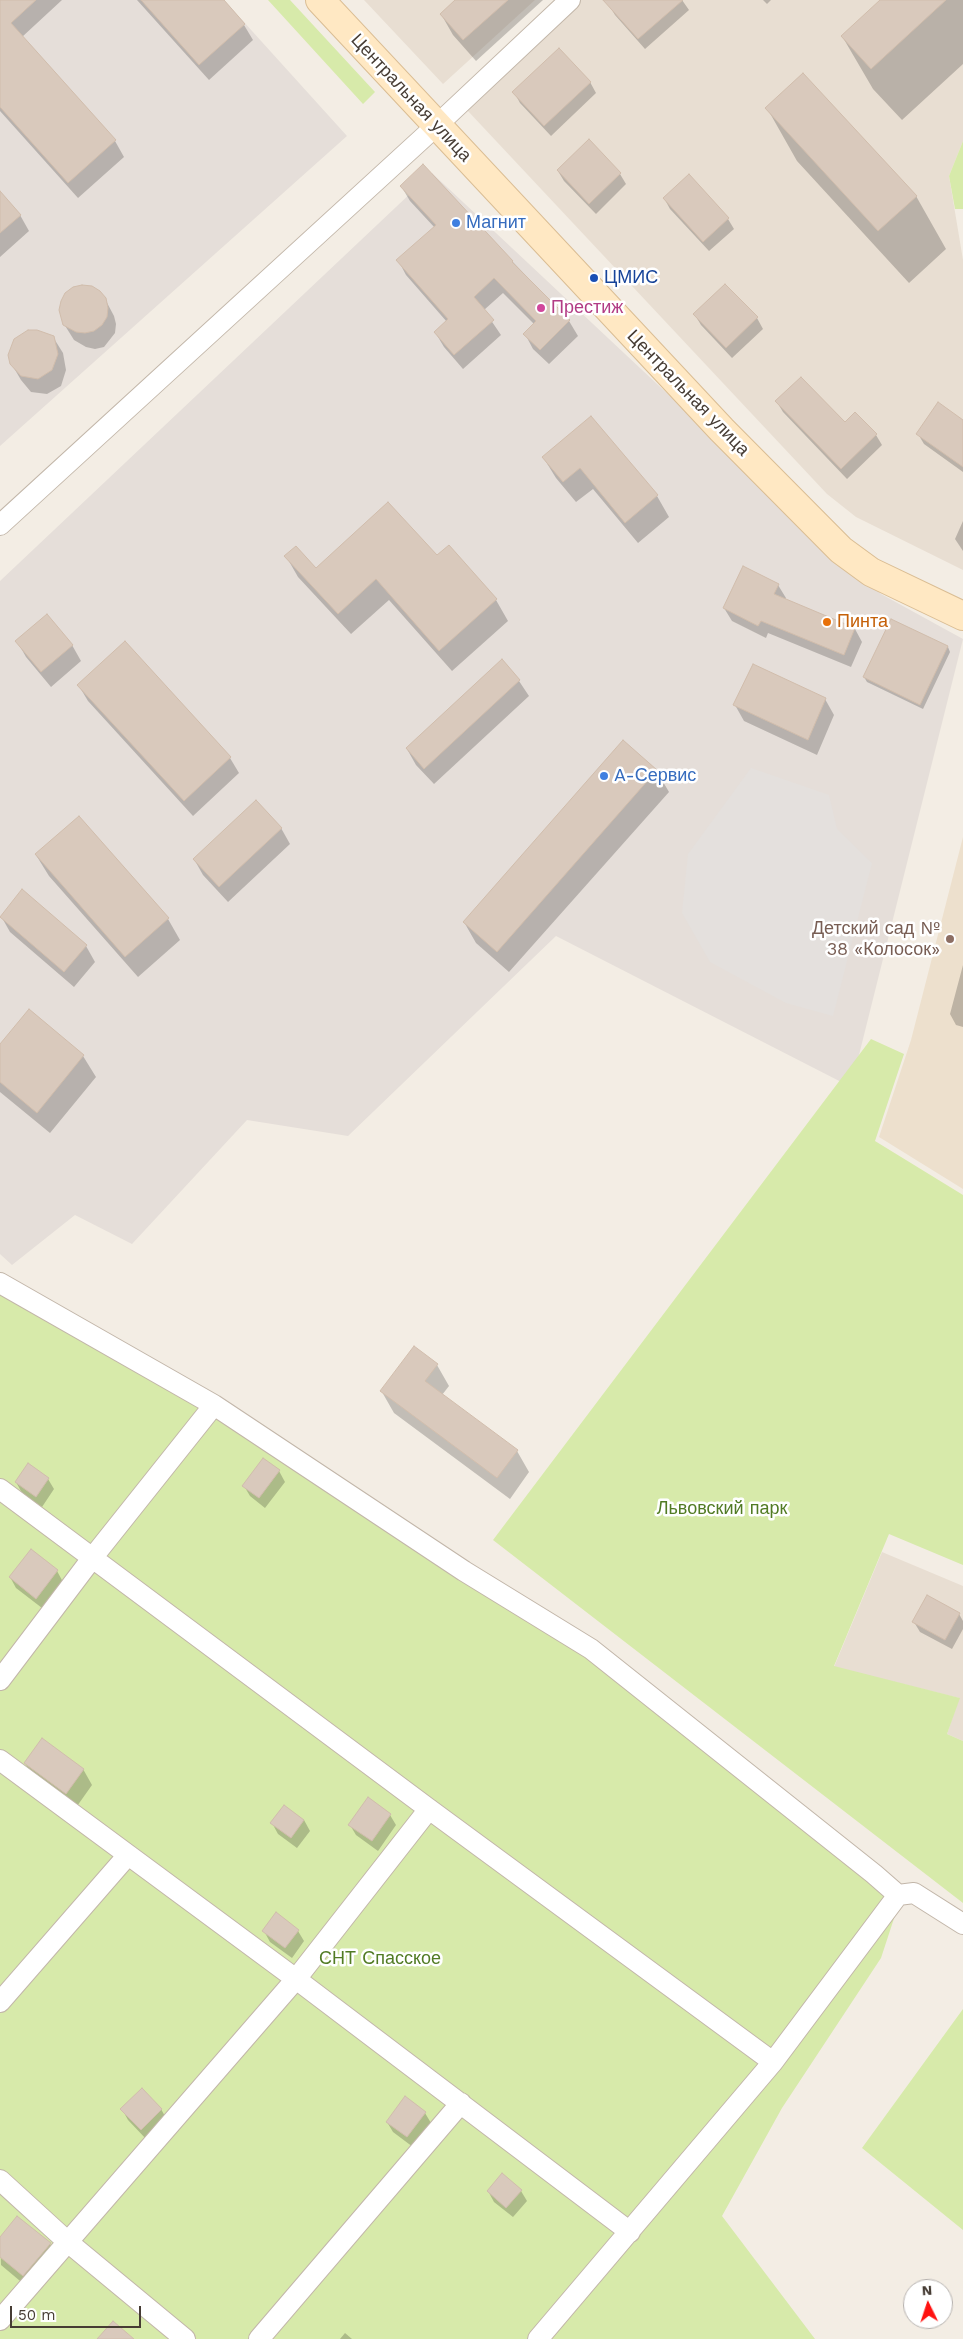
<!DOCTYPE html>
<meta charset="utf-8">
<style>
body{margin:0}
#map{position:relative;width:963px;height:2339px;overflow:hidden;background:#f3ede4;font-family:"Work Sans",sans-serif}
canvas{display:block}
.north{position:absolute;left:903px;top:2279px;width:50px;height:50px;box-sizing:border-box;background:#fff;border:1px solid #b5b1ae;border-radius:50%;rotate:356deg;font-size:14px;font-weight:700;line-height:20px;text-align:center;color:#463c34}
.north::after{content:'';display:block;margin:auto;width:18px;height:22px;background:#ff1210;clip-path:polygon(50% 0,100% 100%,50% 72%,0 100%)}
.scale{position:absolute;left:10px;top:2306px;width:131px;height:22px;box-sizing:border-box;border:2px solid #463c34;border-top:0;padding-left:6px;font-size:15px;line-height:18px;white-space:nowrap;color:#463c34;-webkit-text-stroke:4px #fff;paint-order:stroke}
</style>
<div id="map">
<canvas width="963" height="2339"></canvas>
<div class="north">N</div>
<div class="scale">50 m</div>
</div>
<script>
const ctx = document.querySelector('canvas').getContext('2d');
ctx.lineJoin = 'round';
function fillPath(path, color) { ctx.fillStyle = color; ctx.fill(path, 'evenodd'); }
const toPath = rows => new Path2D(rows.map(r => 'M' + r).join(''));
function trace(path, color, width, dash) { ctx.strokeStyle = color; ctx.lineWidth = width; ctx.lineCap = dash ? 'butt' : 'round'; ctx.setLineDash(dash || []); ctx.stroke(path); }
function write(font, color, halo, rows, align = 'center') {
  ctx.font = font + ' "Work Sans",sans-serif'; ctx.lineWidth = 5; ctx.setLineDash([]); ctx.textBaseline = 'middle'; ctx.strokeStyle = halo; ctx.fillStyle = color; for (const [text, x, y, turn = 0] of rows) {
    ctx.save(); ctx.translate(x, y); ctx.rotate((+turn || 0) * Math.PI / 180); ctx.textAlign = isNaN(turn) ? turn : align; if (halo) ctx.strokeText(text, 0, 0); ctx.fillText(text, 0, 0); ctx.restore();
  }
}
const residential = toPath([
 [364,0,535,0,443,84],
 [579,0,963,0,963,141,949,176,963,260,963,570,856,517,827,494,467,110],
 [882,1552,963,1586,963,1741,947,1734,959,1698,834,1667]
]);
const industrial = toPath([
 [0,0,224,0,347,136,0,446],
 [432,173,881,594,963,639,851,1087,556,936,348,1136,247,1120,132,1244,75,1215,12,1265,0,1254,0,581]
]);
const education = toPath([
 [963,837,963,1189,879,1137,911,1040]
]);
const green = toPath([
 [268,0,290,0,375,92,363,104],
 [963,141,963,209,955,209,949,176],
 [871,1039,904,1054,875,1141,963,1195,963,1565,889,1534,834,1666,960,1698,947,1734,963,1741,963,1903,493,1540],
 [0,1277,431,1541,904,1888,881,1958,782,2108,722,2216,815,2339,0,2339],
 [963,2009,963,2230,862,2148]
]);
const parking = toPath([
 [751,768,829,795,837,829,872,863,833,1016,786,1003,710,962,682,913,688,854]
]);
const shadow = toPath([
 [0,0,62,0,22,37,115,141,124,157,78,198,0,111],
 [137,0,222,0,244,25,253,40,209,80],
 [457,0,543,0,476,61,453,35,441,14],
 [614,0,682,0,689,10,645,49,615,15,609,5],
 [763,0,771,0,767,4],
 [882,0,963,0,963,64,902,120,873,89,842,36],
 [590,82,596,93,551,136,520,103,514,92],
 [767,108,916,196,946,249,909,283,797,161],
 [589,141,620,174,626,184,596,214,564,181,558,171],
 [401,186,512,261,569,321,578,336,549,364,533,349,525,334,534,324,503,293,484,310,501,335,463,369,444,347,435,332,447,322,406,275,398,260,435,228,410,201],
 [0,192,20,215,29,231,0,257],
 [664,198,728,219,734,229,709,251,670,209],
 [725,285,757,318,763,329,732,358,701,325,695,315],
 [105,299,114,316,116,324,115,333,104,347,95,349,86,347,74,340,64,324],
 [53,337,63,353,66,370,61,386,47,394,31,392,21,380,11,363],
 [777,402,876,435,882,445,847,479,783,412],
 [591,417,657,496,669,517,638,543,593,489,576,502,556,478,543,457],
 [963,421,963,472,924,444,918,434],
 [963,521,963,551,955,539],
 [449,546,496,600,508,621,452,671,389,600,351,634,298,577,286,556,316,570,437,556],
 [778,585,786,598,785,600,855,629,862,642,851,667,768,633,766,638,732,621,724,608],
 [892,621,948,647,950,652,923,709,867,682,864,677],
 [17,641,72,645,81,661,51,687,26,657],
 [502,661,519,681,529,696,434,784,416,765,407,749],
 [79,686,230,758,239,773,193,816,88,701],
 [825,699,834,715,817,755,744,721,735,705],
 [656,770,669,792,509,972,476,943,464,922],
 [79,818,168,919,180,940,138,977,49,876,36,855],
 [281,828,290,844,228,902,203,875,194,859],
 [1,916,86,946,95,962,74,987,10,932],
 [963,965,963,1027,956,1025,950,1014],
 [29,1011,83,1056,96,1077,50,1133,0,1092,0,1046],
 [437,1365,449,1386,442,1395,517,1451,529,1472,510,1499,394,1413,382,1392],
 [264,1460,279,1471,285,1482,265,1508,250,1496,244,1486],
 [48,1479,54,1489,42,1507,22,1493,16,1482],
 [31,1551,57,1571,63,1582,42,1608,16,1588,10,1577],
 [959,1614,963,1621,963,1629,952,1649,920,1632,914,1622],
 [25,1763,83,1769,92,1785,75,1809,35,1779],
 [390,1815,396,1825,378,1851,356,1835,350,1825],
 [304,1820,310,1831,297,1848,278,1834,272,1823],
 [264,1931,298,1931,304,1941,292,1958,270,1942],
 [122,2109,161,2109,167,2120,147,2140,128,2120],
 [425,2113,431,2123,413,2147,393,2132,387,2122],
 [488,2191,521,2191,527,2201,513,2217,494,2202],
 [0,2239,50,2244,59,2260,32,2291,1,2265],
 [345,2333,352,2339,340,2339]
]);
const building = toPath([
 [0,0,36,0,11,23,116,140,68,183,0,107,0,0],
 [141,0,224,0,245,24,199,65,141,0],
 [455,0,508,0,463,40,440,14,455,0],
 [603,0,683,0,638,39,603,0],
 [880,0,946,0,871,69,841,36,880,0],
 [559,48,591,82,544,126,512,92,559,48],
 [803,73,917,196,878,231,765,108,803,73],
 [589,139,621,173,589,204,557,170,589,139],
 [423,164,513,261,512,262,570,320,540,350,523,334,536,321,494,278,474,297,494,320,454,355,434,332,448,319,396,260,436,225,400,186,423,164],
 [689,174,729,218,703,242,663,198,689,174],
 [0,191,21,215,0,233,0,191],
 [725,284,758,317,726,348,693,314,725,284],
 [82,285,92,286,100,291,106,298,108,308,107,317,102,325,94,331,85,333,76,332,63,325,59,310,61,301,65,293,73,287,82,285],
 [28,330,37,330,54,336,58,354,52,370,38,379,21,376,10,364,8,355,14,339,28,330],
 [801,377,845,422,855,412,877,434,841,469,775,401,801,377],
 [938,402,963,420,963,467,916,434,938,402],
 [591,416,658,495,625,523,580,468,563,482,542,457,591,416],
 [388,502,437,555,449,545,497,599,439,651,376,579,338,614,284,556,296,546,316,568,388,502],
 [743,566,779,584,774,594,855,628,844,655,761,621,758,626,723,608,743,566],
 [47,614,73,645,41,672,15,641,47,614],
 [891,619,948,646,920,705,863,677,891,619],
 [125,641,231,757,184,801,77,685,125,641],
 [502,659,520,680,424,769,406,748,502,659],
 [753,664,826,698,808,740,733,705,753,664],
 [623,740,657,770,497,952,463,922,623,740],
 [256,800,282,828,219,887,193,859,256,800],
 [79,816,169,918,125,957,35,854,79,816],
 [22,889,87,945,64,972,0,917,22,889],
 [29,1009,84,1055,37,1113,0,1082,0,1044,29,1009],
 [414,1346,438,1364,425,1381,518,1450,497,1478,380,1391,414,1346],
 [263,1458,280,1470,259,1498,242,1486,263,1458],
 [28,1463,49,1478,36,1497,15,1482,28,1463],
 [31,1549,58,1570,36,1599,9,1577,31,1549],
 [927,1595,960,1613,945,1640,912,1622,927,1595],
 [42,1738,84,1769,66,1794,24,1763,42,1738],
 [368,1797,391,1814,372,1841,348,1825,368,1797],
 [284,1805,304,1820,291,1838,270,1823,284,1805],
 [276,1912,299,1930,285,1948,262,1931,276,1912],
 [142,2088,162,2109,141,2130,120,2109,142,2088],
 [405,2096,426,2112,407,2137,386,2122,405,2096],
 [502,2173,522,2190,506,2208,487,2191,502,2173],
 [17,2216,51,2243,23,2276,0,2257,0,2237,17,2216],
 [113,2321,134,2339,97,2339,113,2321]
]);
const street = toPath([
 [0,525,436,126,570,0],
 [0,1283,214,1405,464,1571,591,1649,874,1874,898,1895],
 [0,1489,429,1809,773,2062],
 [0,1680,93,1557,214,1405],
 [0,1760,296,1979,630,2232],
 [0,2002,128,1855],
 [0,2180,69,2243,185,2339],
 [0,2320,296,1979,429,1809],
 [259,2339,461,2103],
 [538,2339,773,2062,898,1895,914,1893,963,1924]
]);
const secondary = toPath([
 [320,0,722,430,841,550,871,572,963,616]
]);
const markers = [
 [456,223,5,"#3f7fe0"],
 [594,278,5,"#1a4fb4"],
 [541,308,5,"#d1479c"],
 [827,622,5,"#e8710a"],
 [604,776,5,"#3f7fe0"],
 [950,939,5,"#8d6e63"]
];
const streetNames = [
 ["Центральная улица",411,98,47],
 ["Центральная улица",688,393,46]
];
const shopNames = [
 ["Магнит",466,223],
 ["A-Сервис",614,776]
];
const transitNames = [
 ["ЦМИС",604,278]
];
const hotelNames = [
 ["Престиж",551,308]
];
const foodNames = [
 ["Пинта",837,622]
];
const educationNames = [
 ["Детский сад №",940,929],
 ["38 «Колосок»",940,950]
];
const parkNames = [
 ["Львовский парк",722,1509],
 ["СНТ Спасское",380,1959]
];
fillPath(residential, '#e8ded2');
fillPath(industrial, '#e5ded9');
fillPath(education, '#ede0cd');
fillPath(green, '#d7eaaa');
fillPath(parking, '#e4e0dd');
fillPath(shadow, '#0003');
fillPath(building, '#d9c9bc');
trace(building, '#d1bdac', 1);
trace(street, '#c2b6a9', 22);
trace(secondary, '#dabd93', 30);
trace(street, '#fff', 20);
trace(secondary, '#ffe8c3', 28);
for (const [x, y, r, color] of markers) { const dot = new Path2D(); dot.arc(x, y, r, 0, 2 * Math.PI); ctx.fillStyle = color; ctx.fill(dot); trace(dot, '#fff', 2); }
write('18px', '#463c34', '#fff', streetNames);
write('18px', '#366cbe', '#fff', shopNames, 'left');
write('18px', '#164399', '#fff', transitNames, 'left');
write('18px', '#b23c85', '#fff', hotelNames, 'left');
write('18px', '#c56008', '#fff', foodNames, 'left');
write('18px', '#785e54', '#fff', educationNames, 'right');
write('18px', '#517b24', '#fff', parkNames);
</script>
